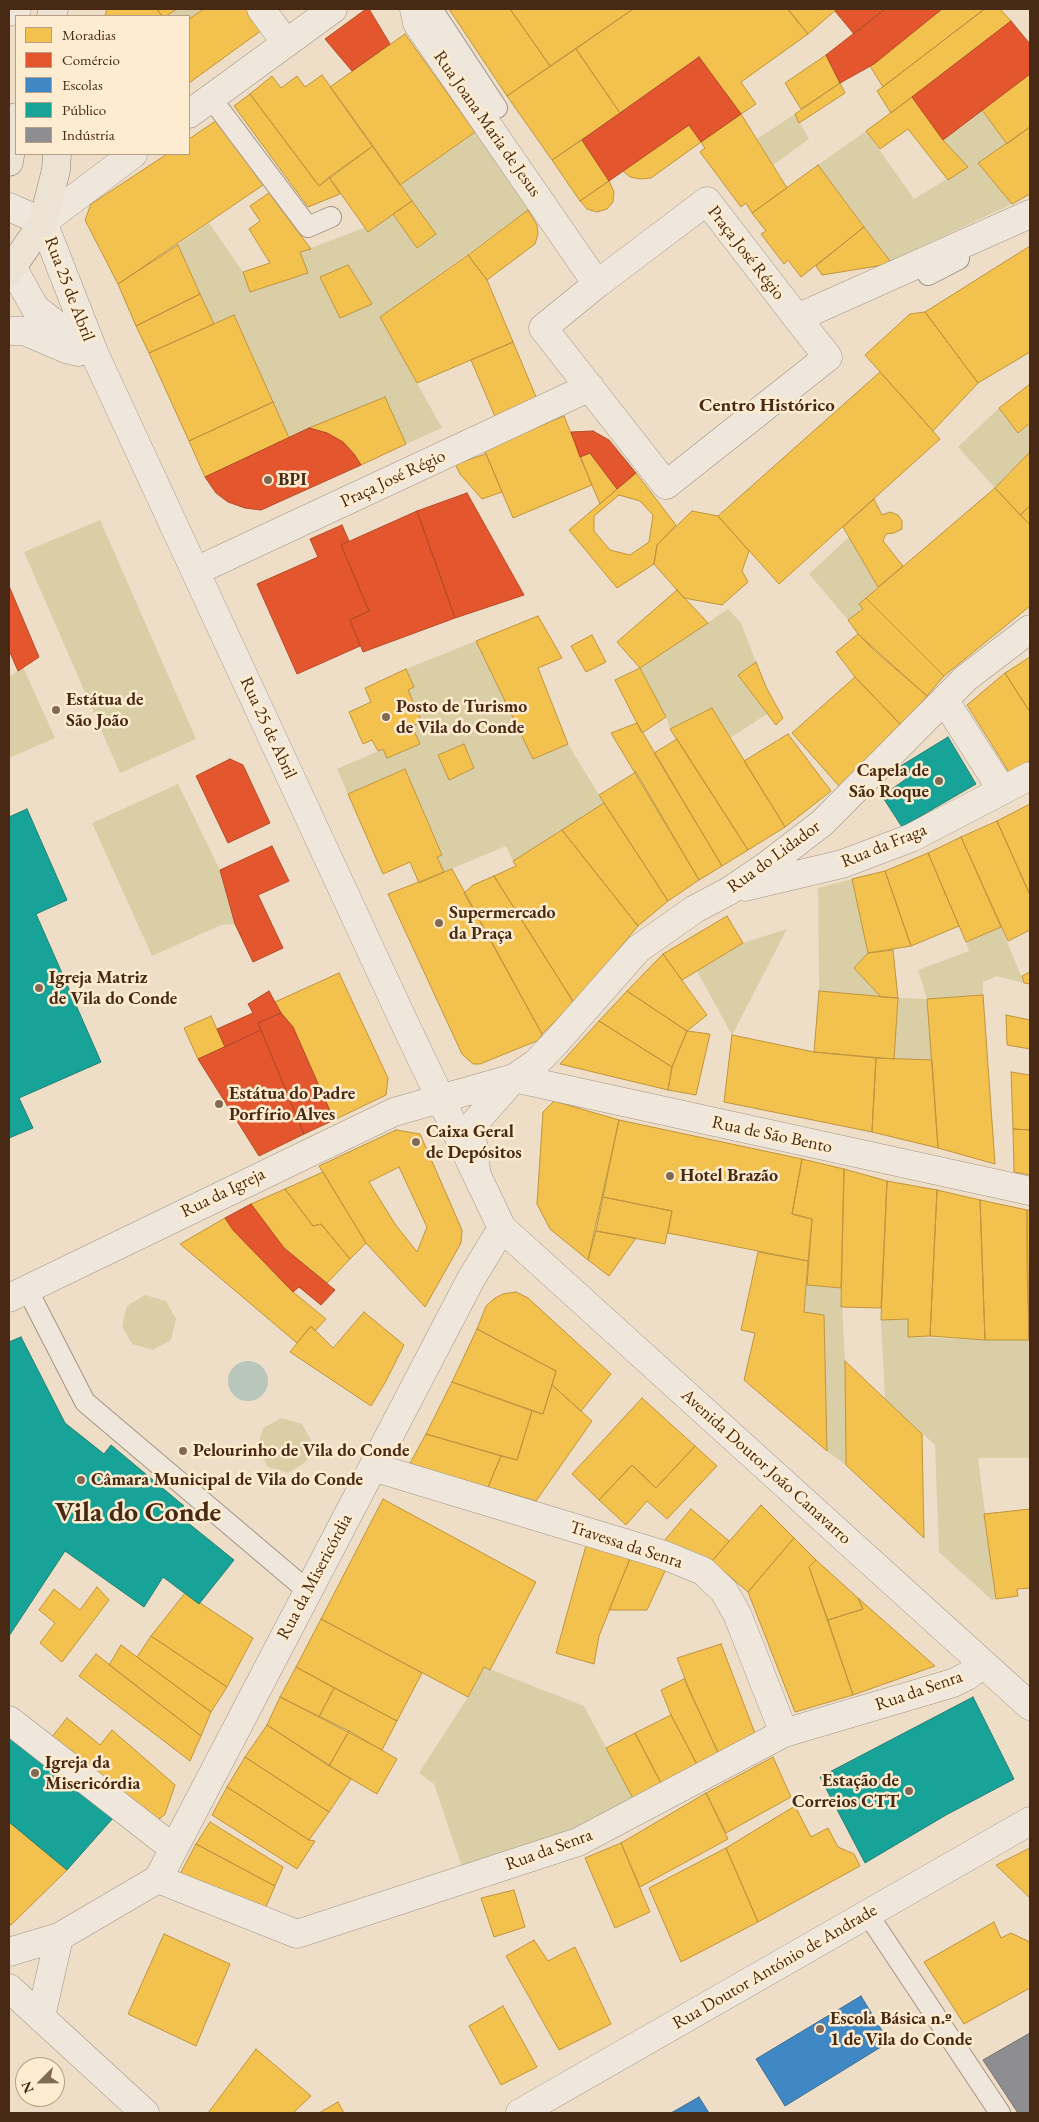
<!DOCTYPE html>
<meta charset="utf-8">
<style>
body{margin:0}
#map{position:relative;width:1039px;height:2122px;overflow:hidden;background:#eedec7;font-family:"EB Garamond",serif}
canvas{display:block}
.frame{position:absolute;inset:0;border:10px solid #482a14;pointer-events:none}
.legend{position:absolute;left:15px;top:15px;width:175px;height:140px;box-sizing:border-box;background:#feecd0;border:1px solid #b59e85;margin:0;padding:6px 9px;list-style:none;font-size:15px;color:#482a14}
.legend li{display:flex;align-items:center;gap:10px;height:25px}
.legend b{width:25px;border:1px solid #b59e85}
.north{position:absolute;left:15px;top:2057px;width:50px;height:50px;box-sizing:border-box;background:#feecd0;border:1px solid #b59e85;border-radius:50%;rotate:247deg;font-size:14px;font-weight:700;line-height:20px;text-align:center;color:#482a14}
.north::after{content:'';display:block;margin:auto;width:18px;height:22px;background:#826953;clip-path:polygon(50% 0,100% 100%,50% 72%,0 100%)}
</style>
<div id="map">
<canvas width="1039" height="2122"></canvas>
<div class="frame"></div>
<ul class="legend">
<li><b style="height:14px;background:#f2c14e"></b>Moradias</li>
<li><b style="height:14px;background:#e4572e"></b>Comércio</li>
<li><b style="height:14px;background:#3f88c5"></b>Escolas</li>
<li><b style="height:14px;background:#17a398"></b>Público</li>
<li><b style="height:14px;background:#8d8d92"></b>Indústria</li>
</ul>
<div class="north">N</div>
</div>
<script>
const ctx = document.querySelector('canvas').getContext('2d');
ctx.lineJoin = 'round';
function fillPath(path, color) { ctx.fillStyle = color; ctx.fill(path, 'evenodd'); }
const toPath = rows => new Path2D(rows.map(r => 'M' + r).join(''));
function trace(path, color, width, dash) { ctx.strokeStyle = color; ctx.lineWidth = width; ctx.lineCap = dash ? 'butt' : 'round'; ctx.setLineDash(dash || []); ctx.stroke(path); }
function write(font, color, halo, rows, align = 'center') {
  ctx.font = font + ' "EB Garamond",serif'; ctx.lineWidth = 5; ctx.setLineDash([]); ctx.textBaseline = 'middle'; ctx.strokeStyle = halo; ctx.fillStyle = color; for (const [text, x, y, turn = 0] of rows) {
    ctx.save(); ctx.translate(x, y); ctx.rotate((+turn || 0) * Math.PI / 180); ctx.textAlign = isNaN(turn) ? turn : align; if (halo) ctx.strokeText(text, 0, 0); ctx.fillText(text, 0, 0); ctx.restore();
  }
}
const green = toPath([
 [177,9,204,9,189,19,189,16,166,16],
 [982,110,1007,144,978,163,1012,204,890,261,818,165,866,131,914,199,967,167,943,140],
 [795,114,809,139,773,165,757,139],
 [475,132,528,210,380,317,442,428,406,444,384,397,289,438,234,315,214,324,178,245,209,223,243,272,251,292,308,273,300,252,364,228,368,232,393,214,417,248,436,234,400,185],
 [348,265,371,304,340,318,320,277],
 [999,408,1018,433,1030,423,1030,452,995,488,958,447],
 [100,520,196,739,120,773,24,552],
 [849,537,878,587,860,604,863,609,848,620,809,574],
 [728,609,741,623,756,662,738,675,767,714,730,738,712,709,670,729,666,717,640,668],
 [476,641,533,758,568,744,604,803,513,861,506,846,444,872,437,857,442,854,405,769,348,794,337,769,383,749,387,758,420,744,412,726,422,722,408,690,414,687,406,669],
 [464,744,474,768,449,780,438,755],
 [23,667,55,738,9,758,9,677],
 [178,784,220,870,235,924,221,925,152,956,92,823],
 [852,879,868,953,854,968,881,997,819,991,818,888],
 [1001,927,1024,983,997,976,983,982,983,995,928,999,932,1060,894,1059,898,998,927,999,918,970,969,951,966,942],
 [787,929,732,1035,697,971,743,943],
 [807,1285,841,1288,845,1361,846,1465,827,1451,824,1315,804,1312],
 [145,1295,166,1301,176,1319,171,1340,153,1350,132,1344,122,1326,127,1306],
 [908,1319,909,1337,985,1340,1030,1340,1030,1458,978,1458,996,1599,992,1600,939,1552,935,1445,885,1399,881,1320],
 [281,1418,302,1424,312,1442,306,1462,288,1473,268,1467,257,1449,263,1428],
 [484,1667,584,1706,636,1804,585,1825,462,1867,434,1784,419,1773,468,1697]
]);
const water = toPath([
 '228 1381a20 20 0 1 1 40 0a20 20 0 1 1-40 0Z'
]);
const homes = toPath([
 [107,9,157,9,162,16,105,16,107,9],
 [157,9,177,9,166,16,162,16,157,9],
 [204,9,247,9,262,30,189,83,189,19,204,9],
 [449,9,510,9,550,66,507,96,449,9],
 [510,9,633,9,550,66,510,9],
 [633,9,787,9,808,34,741,82,756,104,741,114,699,57,620,113,576,49,633,9],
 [790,9,837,9,808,34,789,10,790,9],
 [942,9,984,9,883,87,870,66,942,9],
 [985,9,1000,9,1011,21,891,113,877,91,985,9],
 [405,34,475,132,400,185,330,87,405,34],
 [576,49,620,113,552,160,507,96,576,49],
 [826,55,840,83,801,109,785,83,826,55],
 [1030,74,1030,127,1007,144,982,110,1030,74],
 [322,75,373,146,319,186,250,94,272,76,281,88,297,76,305,87,322,75],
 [840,83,845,93,799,123,795,114,840,83],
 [250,94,319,186,329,177,340,194,308,207,234,106,250,94],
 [912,97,943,140,968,167,948,180,908,129,880,149,866,131,912,97],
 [741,114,787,188,752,213,746,203,741,207,700,152,705,148,701,142,741,114],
 [217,120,263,185,118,284,85,220,91,204,167,154,189,154,189,139,217,120],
 [689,125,701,142,651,178,640,179,630,177,623,171,689,125],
 [1030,127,1030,194,1012,204,978,163,1030,127],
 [582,140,609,181,580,201,552,160,582,140],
 [373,146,412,201,368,232,329,177,373,146],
 [818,165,864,227,801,277,788,260,784,264,761,234,766,231,752,213,818,165],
 [609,181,614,192,613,202,607,209,597,212,587,209,580,201,609,181],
 [269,193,311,249,300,252,308,273,250,292,243,272,270,263,249,229,260,221,250,206,269,193],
 [412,201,436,234,417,248,393,214,412,201],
 [528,210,537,225,538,234,535,244,487,280,468,255,528,210],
 [864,227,890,261,884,265,822,275,816,266,864,227],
 [178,245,200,294,136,326,118,284,178,245],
 [1030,246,1030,352,978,383,925,312,1030,246],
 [468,255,487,280,513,342,417,383,380,317,468,255],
 [348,265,372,304,340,318,320,277,348,265],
 [200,294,214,324,149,353,136,326,200,294],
 [925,312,978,383,933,431,865,355,910,314,925,312],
 [234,315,273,402,189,441,149,353,234,315],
 [513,342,547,423,505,440,471,360,513,342],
 [880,372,940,439,779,584,718,516,880,372],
 [1030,384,1030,423,1018,433,999,408,1030,384],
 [385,397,406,444,361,465,354,454,343,442,327,433,309,428,385,397],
 [273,402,289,438,205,477,189,441,273,402],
 [564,416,592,485,513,518,484,449,564,416],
 [1030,452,1030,506,1020,515,995,488,1030,452],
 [590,453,617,489,600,504,580,457,590,453],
 [486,454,502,492,482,499,460,474,455,464,486,454],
 [636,473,676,525,657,545,654,564,617,588,569,530,636,473],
 [995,488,1030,525,1030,606,944,676,866,598,995,488],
 [619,495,640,501,653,515,649,542,630,555,610,550,594,531,594,516,619,495],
 [874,499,882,515,890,512,898,515,902,521,902,529,894,533,886,534,883,541,903,566,878,587,843,527,874,499],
 [1030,506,1030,525,1020,515,1030,506],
 [692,511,718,516,749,551,742,571,748,582,722,605,684,598,654,564,657,545,692,511],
 [677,590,708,623,640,668,617,642,677,590],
 [866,598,944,676,927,696,875,651,858,634,848,620,863,609,859,604,866,598],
 [538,616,562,658,538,668,568,744,533,759,476,641,538,616],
 [858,634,927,696,902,726,855,677,836,652,858,634],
 [592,635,606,662,586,672,571,646,592,635],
 [1030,657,1030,712,1005,673,1030,657],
 [756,662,766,687,783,718,776,725,738,675,756,662],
 [640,668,666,717,642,733,615,680,640,668],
 [406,669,414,687,408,690,422,722,412,726,420,744,387,758,383,749,378,751,372,740,363,744,349,712,371,702,365,688,406,669],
 [1005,673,1030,712,1030,761,1009,772,967,705,1005,673],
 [855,677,902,726,873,757,839,786,792,733,855,677],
 [712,708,785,827,748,850,670,729,712,708],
 [637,723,722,866,699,880,611,733,637,723],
 [788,734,831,791,785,827,744,761,788,734],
 [677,739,748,850,722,866,654,753,677,739],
 [464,744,474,768,449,780,438,755,464,744],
 [405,769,442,855,437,857,444,872,419,883,410,862,383,874,348,794,405,769],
 [636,772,699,880,668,901,599,795,636,772],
 [604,803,668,901,638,926,562,830,604,803],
 [1030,804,1030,895,997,821,1030,804],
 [997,821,1030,895,1030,930,1008,941,961,837,997,821],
 [562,830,638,926,574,1003,494,876,516,866,513,861,562,830],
 [961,837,1001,927,966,942,928,853,961,837],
 [928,853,959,926,911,946,885,871,928,853],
 [452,869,542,1034,539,1040,480,1064,473,1064,462,1054,388,894,452,869],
 [885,871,911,946,868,953,852,879,885,871],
 [494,876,574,1003,542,1034,464,893,473,885,494,876],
 [727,916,743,943,682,980,663,954,727,916],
 [893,950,898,998,881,997,854,968,868,953,893,950],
 [663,954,707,1015,687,1031,627,991,663,954],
 [1030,972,1030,984,1024,983,1022,976,1030,972],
 [339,973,388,1078,386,1095,334,1120,293,1027,281,1013,275,1002,339,973],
 [627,991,687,1031,672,1067,599,1021,627,991],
 [819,991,898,998,894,1059,814,1052,819,991],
 [983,995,995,1164,938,1148,927,999,983,995],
 [1006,1015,1030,1020,1030,1049,1007,1045,1006,1015],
 [211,1016,225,1047,198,1059,184,1028,211,1016],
 [599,1021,672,1067,668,1090,560,1064,599,1021],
 [687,1031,710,1034,696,1095,668,1090,672,1067,687,1031],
 [732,1035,814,1052,876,1058,872,1132,724,1102,732,1035],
 [876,1058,932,1060,938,1148,872,1132,876,1058],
 [1011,1072,1030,1075,1030,1130,1013,1129,1011,1072],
 [554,1101,619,1120,588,1260,550,1229,537,1204,543,1112,554,1101],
 [619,1120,802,1159,792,1214,812,1219,808,1261,668,1233,672,1211,603,1197,619,1120],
 [1013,1129,1030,1130,1030,1175,1014,1172,1013,1129],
 [396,1130,420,1134,462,1230,461,1243,425,1307,366,1243,319,1166,396,1130],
 [399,1167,427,1227,417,1252,395,1224,369,1182,399,1167],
 [802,1159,844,1169,841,1288,807,1285,812,1219,792,1214,802,1159],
 [844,1169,887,1181,881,1308,841,1307,844,1169],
 [323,1172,366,1243,350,1259,321,1224,313,1226,285,1189,323,1172],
 [887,1181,937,1190,930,1336,908,1337,908,1319,881,1320,887,1181],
 [285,1189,313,1226,321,1224,350,1259,327,1283,284,1248,251,1204,285,1189],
 [937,1190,980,1200,985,1340,930,1336,937,1190],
 [603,1197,672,1211,665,1244,596,1231,603,1197],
 [980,1200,1027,1210,1029,1340,985,1340,980,1200],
 [1027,1210,1030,1211,1029,1340,1027,1264,1027,1210],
 [225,1218,233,1230,293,1292,326,1319,315,1331,311,1326,297,1343,180,1244,225,1218],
 [596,1231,636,1238,609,1276,588,1260,596,1231],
 [758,1252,808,1261,804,1312,824,1315,827,1451,744,1380,755,1333,741,1330,758,1252],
 [516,1292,528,1298,611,1374,581,1411,552,1385,556,1371,477,1329,486,1306,495,1298,503,1294,516,1292],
 [364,1312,404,1345,386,1381,371,1406,290,1352,311,1326,333,1348,364,1312],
 [477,1329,556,1371,543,1414,452,1382,477,1329],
 [845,1361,922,1434,924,1538,846,1465,845,1361],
 [452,1382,532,1411,517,1460,426,1434,452,1382],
 [552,1385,592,1421,536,1501,488,1487,501,1456,517,1460,532,1411,543,1414,552,1385],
 [642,1398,695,1446,656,1488,632,1465,599,1500,572,1474,642,1398],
 [426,1434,501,1456,488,1487,409,1465,426,1434],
 [695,1446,717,1466,667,1519,647,1501,626,1525,599,1500,632,1465,656,1488,695,1446],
 [383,1499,536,1582,490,1670,484,1667,468,1697,321,1619,383,1499],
 [761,1505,794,1538,748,1592,712,1561,761,1505],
 [691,1509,729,1541,712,1561,664,1541,691,1509],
 [1030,1509,1030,1588,1017,1589,1018,1596,996,1599,984,1514,1030,1509],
 [794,1538,816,1560,809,1567,853,1695,795,1712,748,1592,794,1538],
 [587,1542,631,1556,599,1636,594,1664,556,1653,587,1542],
 [631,1556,666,1569,647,1610,609,1610,631,1556],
 [816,1560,858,1598,863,1609,828,1620,809,1567,816,1560],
 [97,1587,109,1600,62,1662,40,1643,55,1623,39,1610,54,1589,80,1610,97,1587],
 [185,1593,253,1638,227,1687,151,1636,185,1593],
 [858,1598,935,1666,853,1695,828,1620,863,1609,858,1598],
 [321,1619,422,1673,397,1721,296,1667,321,1619],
 [151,1636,227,1687,211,1712,137,1657,151,1636],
 [721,1644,756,1736,721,1759,689,1689,677,1658,721,1644],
 [121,1645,211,1712,201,1736,109,1665,121,1645],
 [96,1654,201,1736,190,1761,79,1676,96,1654],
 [296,1667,334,1688,319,1717,280,1697,296,1667],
 [684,1679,721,1759,700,1770,671,1715,661,1690,684,1679],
 [334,1688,397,1721,382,1750,319,1717,334,1688],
 [280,1697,349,1731,329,1766,267,1725,280,1697],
 [671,1715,700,1770,664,1789,635,1733,671,1715],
 [67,1718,100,1745,112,1730,175,1785,165,1814,158,1820,47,1743,67,1718],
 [267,1725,351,1779,329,1812,245,1757,267,1725],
 [349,1731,397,1759,377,1794,329,1766,349,1731],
 [635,1733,664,1789,636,1804,606,1748,635,1733],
 [245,1757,329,1812,309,1840,227,1787,245,1757],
 [773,1757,791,1797,726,1833,706,1793,773,1757],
 [227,1787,309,1840,315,1841,297,1869,212,1815,227,1787],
 [706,1793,728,1839,640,1887,621,1843,706,1793],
 [795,1806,811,1837,828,1828,838,1847,854,1854,860,1866,758,1922,726,1848,795,1806],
 [9,1822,67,1870,11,1925,9,1923,9,1822],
 [210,1822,283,1867,275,1886,196,1844,210,1822],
 [621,1843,650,1912,615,1928,585,1858,621,1843],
 [196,1844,275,1886,265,1909,179,1876,196,1844],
 [726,1848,758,1922,681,1962,649,1888,726,1848],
 [1030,1848,1030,1898,996,1865,1030,1848],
 [514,1890,525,1927,494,1937,481,1898,514,1890],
 [994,1922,1001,1938,1011,1933,1030,1942,1030,1988,964,2024,924,1962,994,1922],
 [164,1934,230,1964,196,2046,128,2014,164,1934],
 [534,1940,548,1961,575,1947,611,2024,559,2050,506,1956,534,1940],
 [503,2006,537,2067,501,2085,469,2026,503,2006],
 [256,2049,311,2096,293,2113,208,2113,256,2049],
 [338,2102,344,2113,319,2113,338,2102]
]);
const shops = toPath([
 [366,9,369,9,390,44,352,71,325,39,366,9],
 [837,9,885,9,854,34,835,11,837,9],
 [885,9,942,9,874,64,840,83,826,55,885,9],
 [1011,21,1030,44,1030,74,943,140,912,97,1011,21],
 [699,57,741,114,701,142,689,125,609,181,582,140,699,57],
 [309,428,327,433,343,442,354,454,361,465,261,510,245,508,228,502,216,493,205,477,309,428],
 [593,431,609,440,636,473,617,489,590,453,580,457,571,432,593,431],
 [467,493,524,595,455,618,417,511,467,493],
 [417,511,455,618,363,652,350,620,369,611,341,545,417,511],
 [342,525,349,541,341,545,369,611,350,620,360,646,297,674,257,584,318,557,310,539,342,525],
 [9,586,39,657,18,671,9,650,9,586],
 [230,759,243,765,270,823,228,843,196,776,230,759],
 [272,846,289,881,258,895,283,948,253,962,235,924,220,870,272,846],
 [269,991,281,1013,258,1023,261,1030,225,1047,217,1029,253,1013,248,1004,269,991],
 [281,1013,293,1027,334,1120,304,1134,258,1023,281,1013],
 [261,1030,304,1134,259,1156,198,1059,261,1030],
 [251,1204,284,1248,335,1290,321,1305,299,1287,293,1292,233,1230,225,1218,251,1204]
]);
const schools = toPath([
 [861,1996,889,2042,785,2106,756,2059,861,1996],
 [699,2097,709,2113,671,2113,699,2097]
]);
const public = toPath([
 [948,737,976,784,902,827,882,796,906,779,899,767,948,737],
 [27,809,67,900,36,914,101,1062,19,1098,33,1128,9,1138,9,817,27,809],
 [21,1337,65,1423,104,1454,111,1445,184,1506,177,1514,234,1560,199,1604,163,1577,144,1607,65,1551,9,1636,9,1342,21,1337],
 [973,1697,1014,1779,946,1815,865,1863,820,1777,973,1697],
 [9,1729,114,1817,67,1870,9,1822,9,1729]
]);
const industry = toPath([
 [1030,2033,1030,2113,1018,2113,983,2060,1030,2033]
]);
const service = toPath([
 [429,9,434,12,497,108],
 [211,98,308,227,331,217],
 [928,275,959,259],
 [27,1289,85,1402,308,1591],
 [867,1913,1000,2113]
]);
const pedestrian = toPath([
 [261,9,286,43],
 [414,9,417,23,597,284,543,328,666,485,828,357,797,318,1030,214],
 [597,284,707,201,797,318],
 [196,571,590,387],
 [945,701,1002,790],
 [9,1720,173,1848]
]);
const minor = toPath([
 [9,12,17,9],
 [189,114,333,9],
 [43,222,133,154],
 [745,887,842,864,911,838,1030,776],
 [476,1170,471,1127,514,1078,536,1063,557,1041,638,949,695,909,729,891,766,866,822,823,966,678,1030,629],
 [9,1298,394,1112,514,1078,1030,1191],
 [373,1467,664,1555,703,1571,724,1591,737,1614,784,1733],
 [158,1879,297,1934,578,1842,784,1733,953,1683,967,1676,983,1664],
 [9,1952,59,1937,158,1879,471,1279,502,1228],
 [41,2017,59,1937],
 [520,2113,1030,1821]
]);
const tertiary = toPath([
 [9,207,43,222,95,355,404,1022,502,1228,1030,1706],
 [9,261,35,308,94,354],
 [9,331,24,331,66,349,79,352],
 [9,1988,145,2113]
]);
const primary = toPath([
 [51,16,54,9],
 [9,162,16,117],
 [9,272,43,222,56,170,57,154]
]);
const markers = [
 [268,480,5,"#826953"],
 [56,710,5,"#826953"],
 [386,717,5,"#826953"],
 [939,781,5,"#826953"],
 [439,923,5,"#826953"],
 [39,988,5,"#826953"],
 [219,1104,5,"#826953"],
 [416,1142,5,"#826953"],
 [670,1176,5,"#826953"],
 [183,1451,5,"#826953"],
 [81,1480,5,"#826953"],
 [35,1773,5,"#826953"],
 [909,1791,5,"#826953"],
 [820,2029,5,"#826953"]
];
const streetNames = [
 ["Rua Joana Maria de Jesus",487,124,55],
 ["Praça José Régio",746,253,52],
 ["Rua 25 de Abril",69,289,69],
 ["Praça José Régio",393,479,-25],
 ["Rua 25 de Abril",268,728,65],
 ["Rua da Fraga",884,846,-22],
 ["Rua do Lidador",774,857,-36],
 ["Rua de São Bento",772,1135,12],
 ["Rua da Igreja",223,1193,-26],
 ["Avenida Doutor João Canavarro",766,1467,42],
 ["Travessa da Senra",626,1545,18],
 ["Rua da Misericórdia",315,1577,-62],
 ["Rua da Senra",919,1691,-19],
 ["Rua da Senra",549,1850,-20],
 ["Rua Doutor António de Andrade",775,1967,-30]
];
const poiNames = [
 ["BPI",278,480],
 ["Estátua de",66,700],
 ["São João",66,721],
 ["Posto de Turismo",396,707],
 ["de Vila do Conde",396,728],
 ["Capela de",929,771,"right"],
 ["São Roque",929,792,"right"],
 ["Supermercado",449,913],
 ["da Praça",449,934],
 ["Igreja Matriz",49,978],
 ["de Vila do Conde",49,999],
 ["Estátua do Padre",229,1094],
 ["Porfírio Alves",229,1115],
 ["Caixa Geral",426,1132],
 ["de Depósitos",426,1153],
 ["Hotel Brazão",680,1176],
 ["Pelourinho de Vila do Conde",193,1451],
 ["Câmara Municipal de Vila do Conde",91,1480],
 ["Igreja da",45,1763],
 ["Misericórdia",45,1784],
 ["Estação de",899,1781,"right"],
 ["Correios CTT",899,1802,"right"],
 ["Escola Básica n.º",830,2019],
 ["1 de Vila do Conde",830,2040]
];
const neighbourhoodNames = [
 ["Centro Histórico",767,406]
];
const townNames = [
 ["Vila do Conde",138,1513]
];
fillPath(green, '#d9cea5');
fillPath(water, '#b9c6bc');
fillPath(homes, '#f2c14e');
trace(homes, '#bf943d', 1);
fillPath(shops, '#e4572e');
trace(shops, '#b54a26', 1);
fillPath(schools, '#3f88c5');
trace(schools, '#426c90', 1);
fillPath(public, '#17a398');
trace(public, '#267f70', 1);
fillPath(industry, '#8d8d92');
trace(industry, '#786f6c', 1);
trace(service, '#a29586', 22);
trace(pedestrian, '#a29586', 29);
trace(minor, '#a29586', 29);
trace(tertiary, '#a29586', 29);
trace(primary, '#897d6e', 29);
trace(service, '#efe7db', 20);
trace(pedestrian, '#efe7db', 28);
trace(minor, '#efe7db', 28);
trace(tertiary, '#efe7db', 28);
trace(primary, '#ece3d5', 28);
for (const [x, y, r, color] of markers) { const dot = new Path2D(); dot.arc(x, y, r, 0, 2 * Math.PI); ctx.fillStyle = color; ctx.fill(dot); trace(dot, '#feecd0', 2); }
write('18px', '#482a14', '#feecd0', streetNames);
write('bold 18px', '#482a14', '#feecd0', poiNames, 'left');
write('bold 19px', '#482a14', '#feecd0', neighbourhoodNames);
write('bold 28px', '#482a14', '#feecd0', townNames);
</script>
